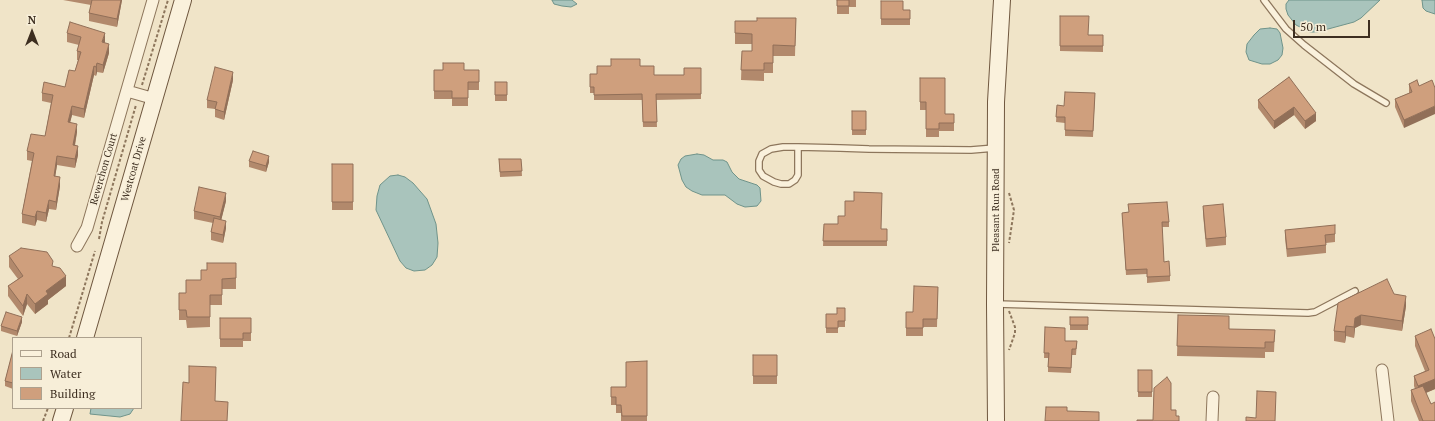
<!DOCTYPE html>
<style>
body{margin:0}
#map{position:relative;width:1435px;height:421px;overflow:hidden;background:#f0e4c8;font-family:"PT Serif",serif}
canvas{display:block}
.legend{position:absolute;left:12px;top:337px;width:130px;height:72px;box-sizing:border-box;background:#f7eed8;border:1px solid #ada18e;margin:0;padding:5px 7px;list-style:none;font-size:12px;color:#3d2e20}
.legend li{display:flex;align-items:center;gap:8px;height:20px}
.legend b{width:20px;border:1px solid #ada18e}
.north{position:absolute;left:12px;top:12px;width:40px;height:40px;-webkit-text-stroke:3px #f7eed8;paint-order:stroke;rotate:0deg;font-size:11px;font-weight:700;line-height:16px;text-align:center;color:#3d2e20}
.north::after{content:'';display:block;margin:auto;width:14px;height:18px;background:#3d2e20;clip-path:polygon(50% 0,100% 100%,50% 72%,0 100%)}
.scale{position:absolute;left:1293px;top:20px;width:77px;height:18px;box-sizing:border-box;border:2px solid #3d2e20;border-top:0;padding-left:5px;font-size:12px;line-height:14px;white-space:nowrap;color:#3d2e20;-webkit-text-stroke:3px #f7eed8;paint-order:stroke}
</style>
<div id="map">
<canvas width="1435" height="421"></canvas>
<ul class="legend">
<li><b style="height:5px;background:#faf1dc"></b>Road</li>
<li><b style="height:11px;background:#a9c4bc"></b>Water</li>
<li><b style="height:11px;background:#cf9f7d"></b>Building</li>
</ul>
<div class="north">N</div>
<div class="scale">50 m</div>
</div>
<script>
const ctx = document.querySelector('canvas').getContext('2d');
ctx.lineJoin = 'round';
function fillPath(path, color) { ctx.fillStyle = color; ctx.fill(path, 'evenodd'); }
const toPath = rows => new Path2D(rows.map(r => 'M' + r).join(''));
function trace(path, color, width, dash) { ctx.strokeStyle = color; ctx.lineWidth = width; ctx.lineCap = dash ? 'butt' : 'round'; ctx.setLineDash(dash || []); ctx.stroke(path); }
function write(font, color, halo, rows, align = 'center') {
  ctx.font = font + ' "PT Serif",serif'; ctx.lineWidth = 3; ctx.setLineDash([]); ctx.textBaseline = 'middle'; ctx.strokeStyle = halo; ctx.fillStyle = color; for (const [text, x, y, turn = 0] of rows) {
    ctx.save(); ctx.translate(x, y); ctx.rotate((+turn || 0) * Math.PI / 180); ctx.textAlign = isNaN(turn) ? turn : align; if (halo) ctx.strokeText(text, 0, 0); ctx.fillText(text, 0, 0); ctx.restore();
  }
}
const water = toPath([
 [552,0,572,0,577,4,571,7,562,6,554,4,552,0],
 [1289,0,1380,0,1361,18,1354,22,1317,32,1310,32,1296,25,1288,15,1286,9,1286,4,1289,0],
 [1422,0,1435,0,1435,14,1426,11,1423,8,1422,0],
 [1270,28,1277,29,1280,33,1283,48,1282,55,1278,60,1270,64,1262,64,1249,60,1246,52,1247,44,1254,35,1260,29,1270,28],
 [697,154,704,155,713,160,723,160,727,162,732,172,739,179,757,185,760,188,761,201,757,206,745,207,737,204,725,195,702,195,692,191,686,187,682,180,678,165,681,159,685,156,697,154],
 [398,175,405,177,413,183,427,199,436,224,438,243,437,257,432,265,425,270,414,271,406,268,400,261,376,210,377,196,380,185,390,176,398,175],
 [91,408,134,408,130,414,120,417,90,414,91,408]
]);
const path = toPath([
 [142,85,168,0],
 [1009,193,1014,210,1009,243],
 [99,239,102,222,136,105],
 [1009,311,1015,327,1015,333,1009,350],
 [69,338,95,251],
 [43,421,48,408]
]);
const service = toPath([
 [1264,0,1286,29,1304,45,1354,84,1386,103],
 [798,147,798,175,795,180,789,184,781,184,774,182,763,176,759,170,759,161,762,154,771,149,783,147,798,147,840,148,869,149,971,150,995,148],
 [997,304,1308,313,1315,312,1355,291]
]);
const minor = toPath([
 [127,91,155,99],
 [77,246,87,228,153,0],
 [1382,370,1388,421],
 [1212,421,1213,397]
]);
const secondary = toPath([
 [85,338,183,0],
 [61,421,65,408],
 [996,421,995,304,996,102,1002,0]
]);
const wall = toPath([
 [63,0,122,0,117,27,89,21,89,13,91,5],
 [837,0,872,0,856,0,856,7,849,7,849,14,837,14],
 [881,1,903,10,910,10,910,25,881,25],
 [1060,16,1088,35,1103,35,1103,52,1060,51],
 [796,18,795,56,773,56,773,73,764,73,764,81,741,80,742,51,752,51,752,44,735,44,735,21,757,21],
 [67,33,105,42,104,43,109,53,103,73,97,72,96,76,94,75,84,118,72,115,70,122,77,132,75,146,78,155,75,168,57,165,55,176,60,186,56,210,49,209,46,222,37,220,35,226,22,223,22,214,32,161,27,160,27,151,45,136,51,103,42,101,42,93,65,87,75,71,78,60,77,60,77,51,79,45,67,42],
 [640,66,654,75,684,75,701,68,701,99,656,100,657,127,643,127,642,100,594,100,594,93,590,93,590,74,597,74],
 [434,70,479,70,479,90,468,90,468,106,452,106,452,99,434,99],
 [1289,77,1316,121,1305,129,1294,115,1274,129,1258,108,1258,100],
 [920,78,945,114,954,114,954,131,939,131,939,137,926,137,926,110,920,110],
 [233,80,224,120,215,117,215,109,207,108,207,100],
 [1417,80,1404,128,1395,107,1395,99,1409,93,1409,84],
 [495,82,507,82,507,101,495,101],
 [1095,93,1093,137,1065,136,1065,123,1056,122,1057,105,1064,106],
 [852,111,866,111,866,135,852,135],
 [499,159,521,159,522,176,500,177],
 [249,161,269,162,266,172,249,167],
 [332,164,353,164,353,210,332,210],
 [226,201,221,220,226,228,223,243,211,240,211,232,213,223,194,219,194,211],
 [1128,204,1169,222,1169,227,1162,227,1164,262,1170,276,1170,281,1147,283,1147,274,1126,275,1122,213,1129,212],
 [1203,206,1226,237,1226,245,1206,247,1203,214],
 [824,224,881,229,887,229,887,246,823,246],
 [1285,230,1335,234,1335,242,1326,243,1326,253,1287,257,1285,238],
 [9,256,53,267,66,286,48,300,48,304,35,314,27,304,23,316,8,296,8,286,18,279,9,267],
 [236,263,236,289,222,289,222,305,210,305,210,327,187,328,186,320,179,320,179,293,186,293,201,280,207,270],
 [938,287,937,327,923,327,923,336,906,336,906,312,913,312],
 [1394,294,1406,306,1402,331,1361,325,1355,328,1354,338,1346,336,1345,343,1334,341,1334,331],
 [845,308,845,327,838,327,838,333,826,333,826,314,837,314],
 [1178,315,1229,329,1275,330,1274,352,1265,352,1265,358,1177,356],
 [1070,317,1088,317,1088,330,1070,330],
 [220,318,251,318,251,341,243,341,243,347,220,347],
 [22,322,17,336,1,331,1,326],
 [1045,327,1065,341,1077,341,1076,355,1072,355,1071,373,1048,372,1048,358,1044,358],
 [1415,336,1435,339,1435,389,1426,393,1435,421,1419,421,1411,401,1411,390,1415,389,1414,386,1414,376,1425,371,1415,346],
 [13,350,13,389,5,386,5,381],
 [753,355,777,355,777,384,753,384],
 [647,361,647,421,621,421,621,413,616,413,616,405,611,405,611,387,626,387],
 [1138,370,1152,370,1152,397,1138,397]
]);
const shadedWall = toPath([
 [121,0,122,0,117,27,117,19],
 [105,33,105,42,102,51,102,42],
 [109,44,109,53,103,73,103,65],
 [97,63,97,72,96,76,96,67],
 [94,66,94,75,84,118,84,109],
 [233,72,233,80,224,120,224,112],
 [72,106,72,115,68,131,68,122],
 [1435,106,1435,114,1404,128,1404,120],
 [1294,107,1294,115,1274,129,1274,121],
 [1316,113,1316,121,1305,129,1305,121],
 [77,124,77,132,73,154,73,145],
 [78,146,78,155,75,168,75,159],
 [57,156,57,165,54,185,54,176],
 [269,156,269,162,266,172,266,166],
 [60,177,60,186,56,210,56,202],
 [226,193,226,201,220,225,220,217],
 [49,200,49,209,46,222,46,213],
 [37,211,37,220,35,226,35,217],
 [226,221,226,228,223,243,223,235],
 [66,276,66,286,48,300,48,304,35,314,35,304,46,291],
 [27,294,27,304,23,316,23,306],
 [1406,296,1406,306,1402,331,1402,321],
 [1361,315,1361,325,1355,328,1354,338,1354,327,1355,318],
 [22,317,22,322,17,336,17,331],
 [1346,326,1346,336,1345,343,1345,332],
 [1435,379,1435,389,1418,396,1418,386]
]);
const building = toPath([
 [92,0,121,0,117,19,89,13,92,0],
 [837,0,849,0,849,6,837,6,837,0],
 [881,1,903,1,903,10,910,10,910,19,881,19,881,1],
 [1060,16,1089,16,1088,35,1103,35,1103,46,1060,46,1060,16],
 [757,18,796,18,795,46,773,45,773,63,764,63,764,70,741,70,742,51,752,51,752,34,735,33,735,21,757,21,757,18],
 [70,22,105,33,102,42,109,44,103,65,97,63,96,67,94,66,84,109,72,106,68,122,77,124,73,145,78,146,75,159,57,156,54,176,60,177,56,202,49,200,46,213,37,211,35,217,22,214,34,153,27,151,31,134,45,136,53,95,42,93,44,82,65,87,69,70,75,71,81,52,77,51,81,37,67,33,70,22],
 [611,59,640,59,640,66,654,66,654,75,684,75,684,68,701,68,701,94,656,94,657,122,643,122,642,94,594,95,594,87,590,87,590,74,597,74,597,66,611,66,611,59],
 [443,63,464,63,464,70,479,70,479,82,468,82,468,98,452,98,452,91,434,91,434,70,443,70,443,63],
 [215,67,233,72,224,112,215,109,217,102,207,100,215,67],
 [1289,77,1316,113,1305,121,1294,107,1274,121,1258,100,1289,77],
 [920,78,945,78,945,114,954,114,954,123,939,123,939,129,926,129,926,102,920,102,920,78],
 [1417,80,1419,86,1432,80,1435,88,1435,106,1404,120,1395,99,1412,92,1409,84,1417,80],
 [495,82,507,82,507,95,495,95,495,82],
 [1065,92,1095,93,1093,131,1065,130,1065,117,1056,117,1057,105,1064,106,1065,92],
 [852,111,866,111,866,130,852,130,852,111],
 [253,151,269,156,266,166,249,161,253,151],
 [499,159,521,159,522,171,500,172,499,159],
 [332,164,353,164,353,202,332,202,332,164],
 [199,187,226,193,220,217,194,211,199,187],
 [854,192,882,193,881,229,887,229,887,241,823,241,824,224,838,224,838,216,845,216,845,201,854,201,854,192],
 [1167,202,1169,222,1162,222,1164,262,1169,261,1170,276,1147,277,1147,269,1126,270,1122,213,1129,212,1128,204,1167,202],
 [1223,204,1226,237,1206,239,1203,206,1223,204],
 [214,218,226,221,223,235,211,232,214,218],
 [1335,225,1335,234,1325,235,1326,245,1287,249,1285,230,1335,225],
 [21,248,47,252,53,261,52,266,60,268,66,276,46,291,48,294,35,304,27,294,23,306,8,286,23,276,9,256,21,248],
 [207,263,236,263,236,278,222,279,222,295,210,295,210,317,187,317,186,310,179,310,179,293,186,293,186,280,201,280,201,270,207,270,207,263],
 [1387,279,1394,294,1406,296,1402,321,1361,315,1355,318,1354,327,1346,326,1345,332,1334,331,1338,303,1387,279],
 [914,286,938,287,937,319,923,319,923,328,906,328,906,312,913,312,914,286],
 [837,308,845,308,845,321,838,321,838,328,826,328,826,314,837,314,837,308],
 [6,312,22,317,17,331,1,326,6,312],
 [1178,315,1229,316,1229,329,1275,330,1274,342,1265,342,1265,348,1177,346,1178,315],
 [1070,317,1088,317,1088,325,1070,325,1070,317],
 [220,318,251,318,251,333,243,333,243,339,220,339,220,318],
 [1045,327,1065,328,1065,341,1077,341,1076,349,1072,349,1071,368,1048,367,1049,353,1044,353,1045,327],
 [1431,329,1435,339,1435,379,1418,386,1414,376,1429,370,1415,336,1431,329],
 [13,350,13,383,5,381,13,350],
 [753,355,777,355,777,376,753,376,753,355],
 [647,361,647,416,622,416,621,405,616,405,616,397,611,397,611,387,626,387,626,362,647,361],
 [189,366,216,367,215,401,228,402,227,421,181,421,183,382,189,383,189,366],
 [1138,370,1152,370,1152,392,1138,392,1138,370],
 [1167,377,1171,383,1171,410,1176,410,1176,416,1179,416,1179,421,1137,421,1137,420,1153,420,1154,388,1167,377],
 [1423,386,1431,404,1435,402,1435,421,1423,421,1411,390,1423,386],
 [1257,391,1276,392,1275,421,1246,421,1246,417,1256,418,1257,391],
 [1046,407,1067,407,1067,411,1099,412,1099,421,1045,421,1046,407]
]);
const streetNames = [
 ["Reverchon Court",104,169,-74],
 ["Westcoat Drive",134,169,-74],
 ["Pleasant Run Road",996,210,-90]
];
fillPath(water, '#a9c4bc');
trace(water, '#6f938a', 1);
trace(service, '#8d765c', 8);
trace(minor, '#8d765c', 13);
trace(secondary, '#6f573f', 18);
trace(path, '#8d765c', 2, [3, 2]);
trace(service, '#faf1dc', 5.5);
trace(minor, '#faf1dc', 11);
trace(secondary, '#faf1dc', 16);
fillPath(wall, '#b2896c');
fillPath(shadedWall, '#916f58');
fillPath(building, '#cf9f7d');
trace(building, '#916f58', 1);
write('10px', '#3d2e20', '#f7eed8', streetNames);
</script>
